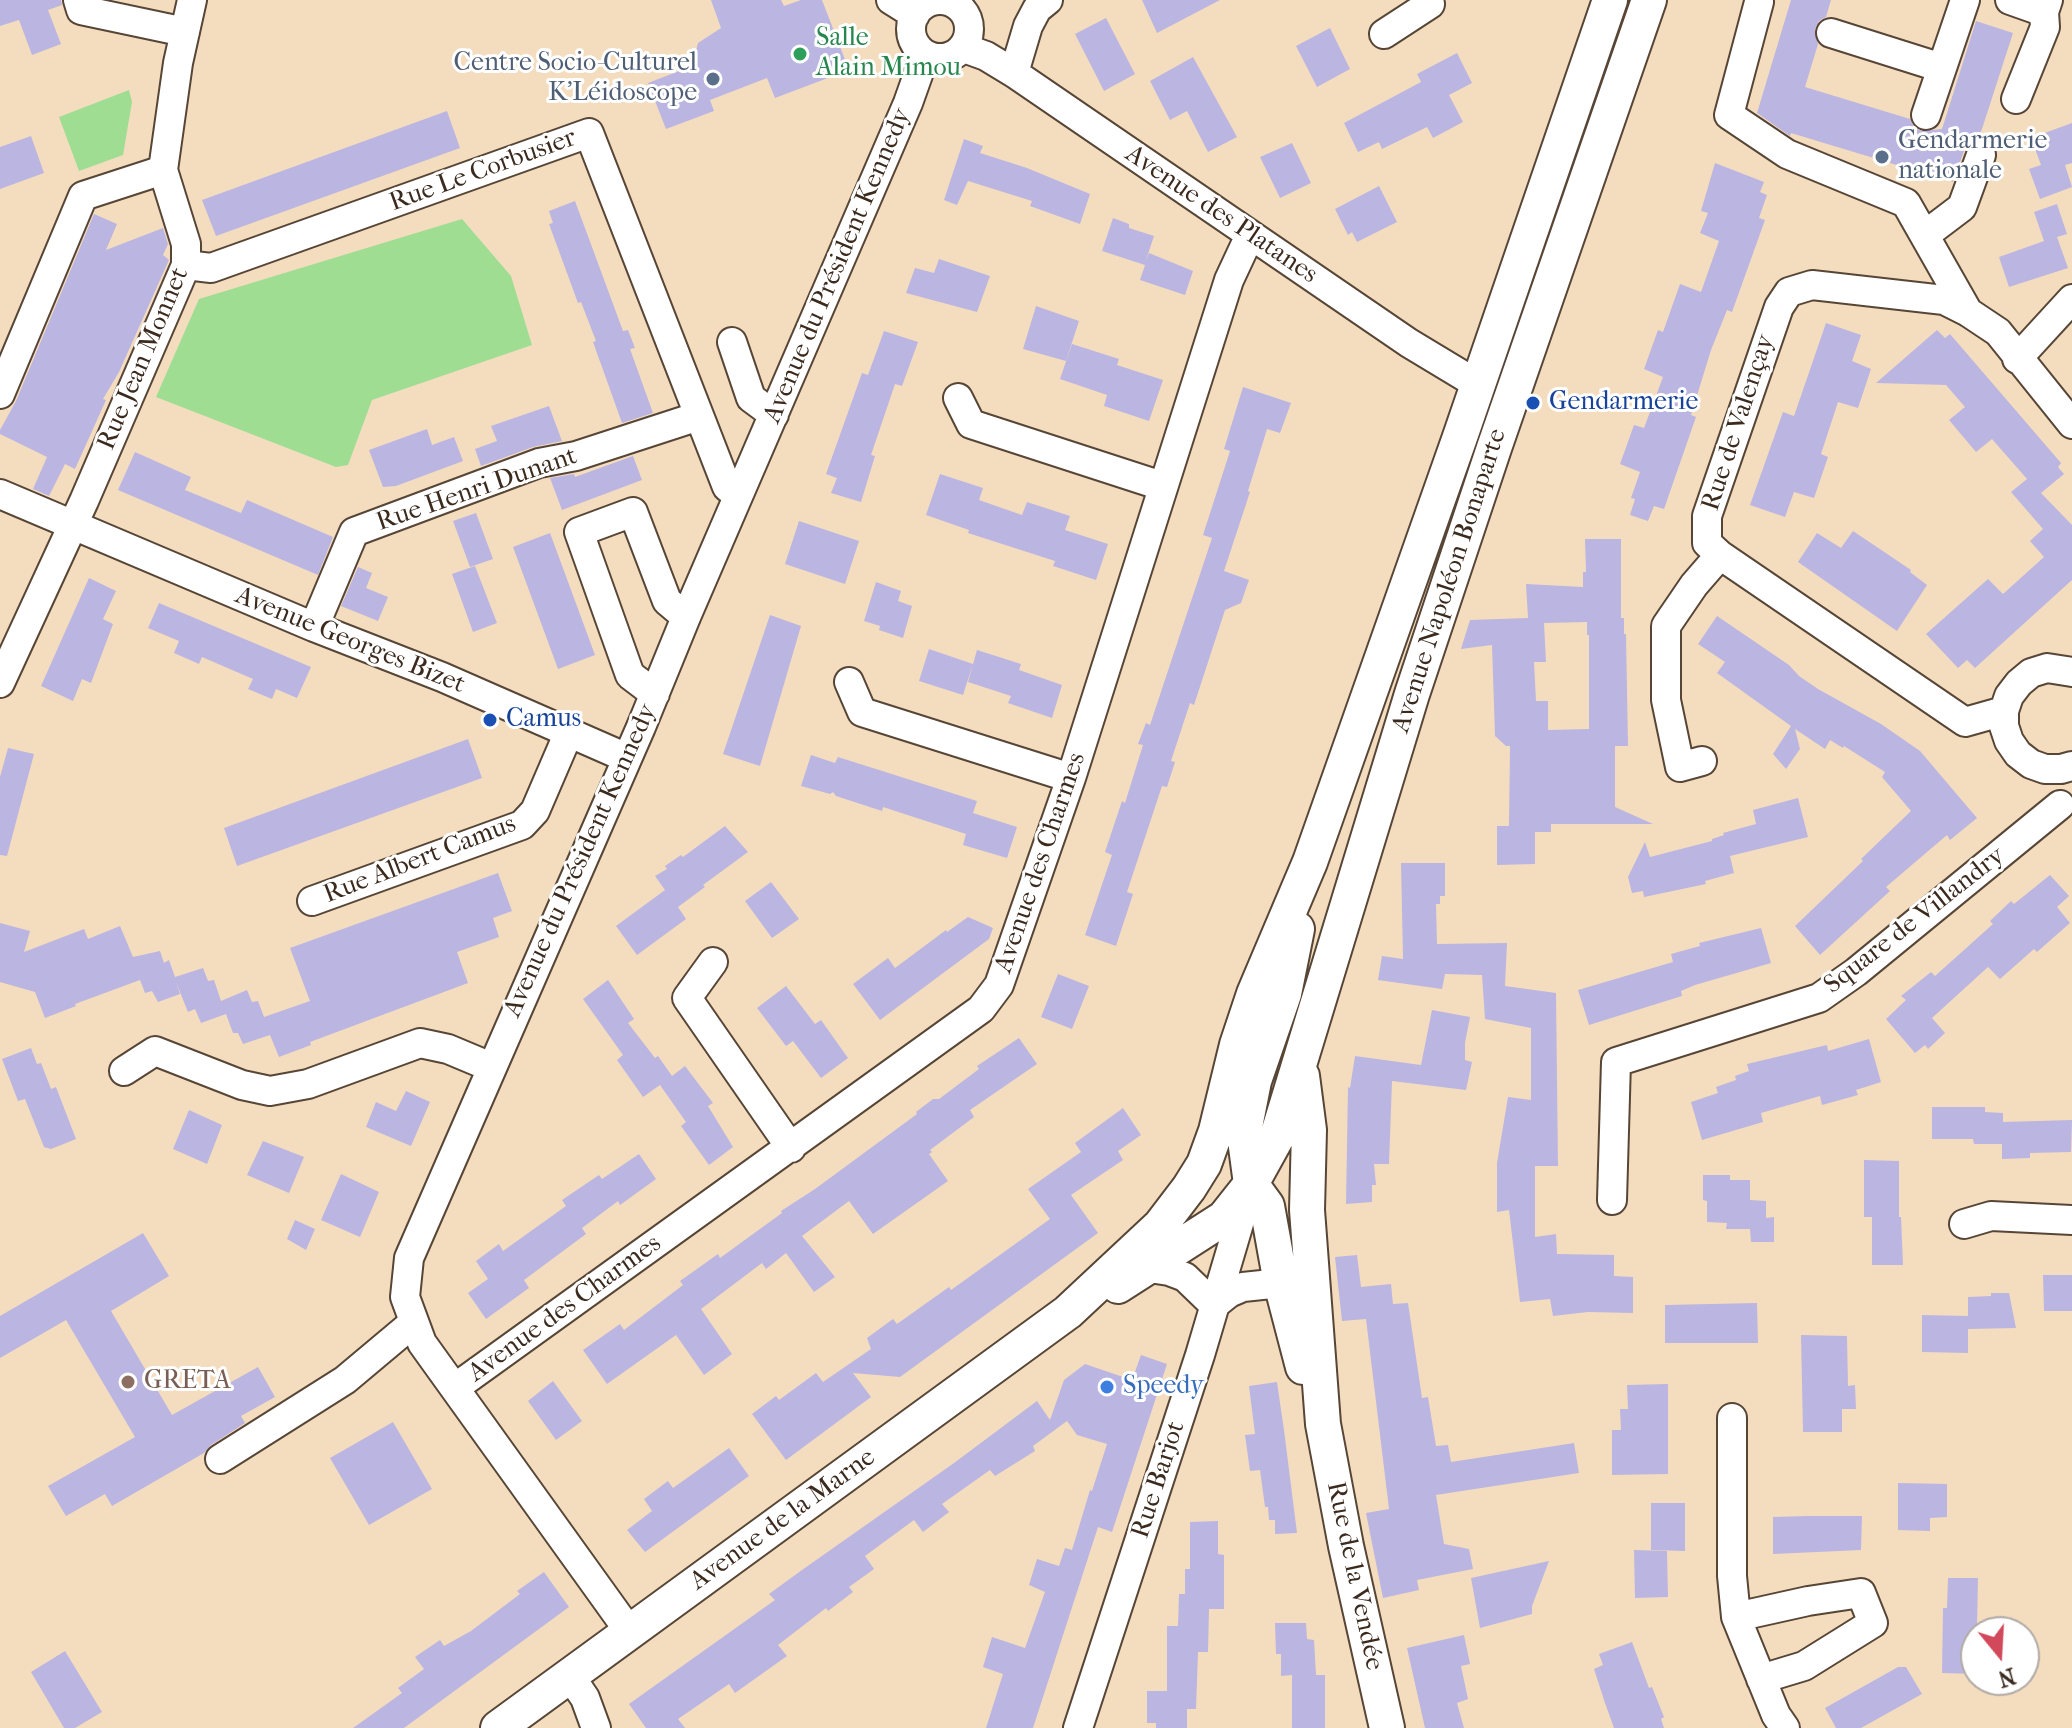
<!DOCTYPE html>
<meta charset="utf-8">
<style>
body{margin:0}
#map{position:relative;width:2072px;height:1728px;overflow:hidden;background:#f4ddbf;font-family:"IM FELL French Canon",serif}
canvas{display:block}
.north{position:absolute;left:1960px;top:1616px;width:80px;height:80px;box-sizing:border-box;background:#fff;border:2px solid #b1aaa5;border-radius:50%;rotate:162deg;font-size:22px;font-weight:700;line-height:32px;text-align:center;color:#3b2a1e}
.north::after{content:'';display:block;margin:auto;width:28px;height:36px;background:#d1495b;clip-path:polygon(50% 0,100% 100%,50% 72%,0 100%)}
</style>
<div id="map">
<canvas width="2072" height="1728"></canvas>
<div class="north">N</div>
</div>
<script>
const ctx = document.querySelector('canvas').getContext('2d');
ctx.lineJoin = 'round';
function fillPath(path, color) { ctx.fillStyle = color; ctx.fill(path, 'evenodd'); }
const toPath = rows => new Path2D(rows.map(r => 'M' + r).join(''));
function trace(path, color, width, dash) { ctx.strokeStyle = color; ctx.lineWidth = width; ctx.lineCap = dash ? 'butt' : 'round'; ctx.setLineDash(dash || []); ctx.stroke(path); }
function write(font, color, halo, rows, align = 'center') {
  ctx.font = font + ' "IM FELL French Canon",serif'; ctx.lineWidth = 6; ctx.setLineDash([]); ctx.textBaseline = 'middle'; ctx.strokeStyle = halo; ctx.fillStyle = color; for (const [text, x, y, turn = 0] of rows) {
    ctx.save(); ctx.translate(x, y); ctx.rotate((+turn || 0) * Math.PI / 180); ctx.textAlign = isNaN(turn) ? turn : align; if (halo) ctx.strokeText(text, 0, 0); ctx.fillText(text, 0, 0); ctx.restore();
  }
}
const green = toPath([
 [129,90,132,102,123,155,79,171,59,117],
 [462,219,511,276,532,345,372,400,348,465,336,467,156,397,199,299]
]);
const building = toPath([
 [0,0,61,0,62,5,48,10,61,44,32,55,19,20,0,26],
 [711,0,781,0,784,6,801,0,822,0,849,70,775,98,767,78,710,100,714,111,666,129,648,83,692,66,698,43,721,28],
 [1142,0,1220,0,1157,33],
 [1791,0,1831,0,1826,17,1819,21,1815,29,1818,44,1805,87,1910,119,1914,127,1921,131,1942,129,1976,21,2013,33,1982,129,1977,139,1973,138,1965,148,1953,182,1791,133,1790,136,1757,113],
 [1106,18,1135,74,1104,91,1075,34],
 [1330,28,1350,69,1317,87,1296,46],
 [1457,53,1472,83,1449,95,1463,122,1433,138,1427,127,1382,149,1379,142,1358,152,1344,123,1421,82,1417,74],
 [1193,57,1237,137,1208,152,1187,111,1170,120,1150,81],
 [447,111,460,148,216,236,202,200],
 [2072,123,2072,163,2065,165,2072,187,2040,199,2029,169,2041,165,2031,138],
 [31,136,44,173,0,189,0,147],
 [964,139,983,146,980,153,1027,168,1090,194,1080,224,1030,206,1032,201,968,181,957,205,944,200],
 [1292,143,1311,183,1280,198,1260,157],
 [1715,163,1764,182,1760,192,1767,195,1759,218,1765,220,1732,312,1727,310,1711,350,1691,415,1696,417,1664,509,1654,506,1648,521,1630,515,1635,499,1631,498,1640,472,1620,464,1634,425,1644,428,1663,377,1644,369,1658,330,1663,332,1680,284,1701,292,1719,241,1700,233,1708,213,1701,211],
 [1379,186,1397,222,1357,242,1352,232,1348,235,1335,209],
 [575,201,623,331,628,330,635,348,630,349,653,413,622,423,593,342,596,341,581,302,578,303,549,224,553,223,549,211],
 [2057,204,2067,234,2057,237,2068,268,2009,287,1999,257,2044,241,2034,212],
 [94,214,117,224,106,250,163,228,168,244,163,255,169,260,119,372,103,399,106,400,75,469,65,464,49,496,33,489,47,457,0,434,0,430,16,401],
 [1113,218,1129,224,1129,228,1154,236,1145,263,1149,253,1193,271,1185,295,1140,280,1145,265,1102,251],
 [939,259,990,276,977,312,906,293,915,268,934,273],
 [1036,306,1079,321,1066,361,1023,349],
 [1826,323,1861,335,1852,361,1871,369,1858,408,1838,402,1821,454,1828,457,1814,498,1794,492,1785,517,1750,505,1783,412,1794,416],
 [1937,330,1945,338,1950,334,2061,463,2058,467,2064,474,2041,493,2072,525,2072,580,1975,668,1967,660,1958,668,1926,634,1988,579,2003,594,2044,557,2030,541,2043,529,2011,492,2027,479,1992,439,1976,452,1949,420,1965,407,1946,385,1876,383],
 [884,331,918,342,902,386,895,384,871,455,875,456,861,502,831,493,837,478,826,474,862,373,868,375],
 [1072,344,1119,359,1117,365,1163,380,1149,421,1104,406,1107,395,1060,379],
 [1243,387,1291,403,1280,433,1267,429,1248,491,1250,492,1224,571,1249,580,1241,603,1225,610,1194,705,1190,703,1171,761,1175,762,1167,787,1162,786,1127,892,1133,894,1116,946,1085,935,1112,855,1105,852,1122,801,1125,803,1143,745,1138,744,1146,723,1150,725,1212,538,1203,535,1230,451,1224,449],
 [549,406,562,441,533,447,481,466,475,449,497,441,491,426],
 [427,429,432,445,454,437,463,461,396,486,383,487,369,450],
 [135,452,191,477,185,490,241,513,247,500,333,537,318,575,118,490],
 [633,456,642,480,562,510,550,478,574,474,575,477],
 [940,474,983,488,979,500,1022,515,1027,502,1070,516,1065,530,1108,544,1096,580,1053,566,1055,561,968,533,969,530,926,515],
 [476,513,493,559,470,567,453,521],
 [799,521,859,541,845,584,785,564],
 [1853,531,1911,570,1910,572,1927,585,1897,631,1798,562,1817,533,1841,548],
 [550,533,595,655,558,669,513,547],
 [1585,539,1621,539,1621,618,1624,618,1624,634,1626,634,1628,746,1615,746,1615,807,1653,824,1551,824,1551,832,1535,832,1535,864,1497,865,1497,826,1509,826,1510,746,1506,746,1495,736,1492,645,1461,649,1470,620,1528,618,1526,584,1583,587,1583,572,1586,572],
 [1587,622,1587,635,1589,635,1589,729,1548,730,1548,701,1536,701,1534,662,1546,662,1544,623],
 [475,566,497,623,473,632,452,574],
 [358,567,372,573,366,588,388,597,378,621,341,606],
 [89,578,116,591,103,619,113,624,91,683,82,679,73,701,41,686],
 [876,582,901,591,898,601,912,606,903,638,879,630,880,626,864,621],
 [159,603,311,667,297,698,276,689,272,699,248,689,253,679,202,657,199,664,174,653,179,641,148,628],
 [770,615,801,626,760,766,723,754],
 [1717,616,1789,665,1799,676,1818,689,1881,724,1920,751,1977,818,1950,840,1947,835,1886,887,1890,891,1820,955,1795,926,1863,861,1861,859,1911,811,1882,777,1885,772,1844,746,1843,748,1830,740,1825,749,1795,729,1800,749,1786,769,1773,754,1791,726,1717,673,1725,662,1698,644],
 [929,649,973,664,963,695,919,681],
 [977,650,1021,664,1019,670,1062,685,1052,718,1008,703,1011,696,968,682],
 [468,739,482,778,237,866,224,828],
 [8,748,34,754,7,856,0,855,0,777],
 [811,755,835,763,838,757,977,801,973,813,1017,827,1007,858,963,845,966,834,883,807,882,811,836,796,833,792,830,794,801,786],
 [1798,798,1808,837,1730,856,1734,873,1705,881,1706,884,1644,897,1643,891,1632,893,1628,877,1645,842,1650,857,1712,841,1712,839,1724,835,1723,833,1756,824,1753,810],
 [725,826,748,852,703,885,705,887,678,907,686,919,637,955,616,926,665,890,655,876,667,869,665,866,681,855,683,857],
 [1401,863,1445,863,1445,896,1440,896,1440,904,1436,904,1437,944,1507,943,1505,986,1556,993,1558,1166,1535,1166,1535,1237,1556,1234,1557,1254,1614,1255,1614,1276,1633,1277,1633,1313,1588,1312,1553,1316,1550,1299,1520,1302,1509,1210,1497,1212,1497,1163,1508,1097,1531,1100,1531,1028,1485,1019,1482,975,1445,974,1442,989,1378,980,1382,956,1403,959],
 [498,873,512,911,493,918,499,937,457,952,468,983,310,1042,311,1045,279,1057,270,1035,243,1044,238,1033,233,1033,226,1014,201,1023,195,1009,188,1012,176,982,180,994,158,1002,152,991,145,993,140,980,75,1004,76,1006,45,1018,35,992,0,982,0,923,30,931,24,952,84,929,88,939,120,926,133,957,160,951,164,963,169,960,175,977,203,968,208,981,214,980,221,1001,247,990,252,1002,258,1001,264,1017,310,1001,290,948],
 [2050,875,2069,896,2057,907,2070,923,2037,952,2034,949,2000,979,1988,967,1932,1018,1945,1033,1928,1049,1925,1045,1915,1053,1886,1019,1906,1000,1901,996,1931,972,1935,976,1993,924,1990,921,2011,901,2014,904],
 [771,882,799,919,772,938,745,901],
 [968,917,993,928,989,939,880,1020,853,984,888,958,895,968,946,930,947,932],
 [1761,928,1771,963,1695,985,1681,991,1682,996,1589,1025,1578,990,1673,962,1671,954,1700,946,1699,943],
 [1058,974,1089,986,1072,1029,1041,1017],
 [608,980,634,1019,628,1023,655,1058,658,1056,672,1076,685,1066,713,1103,708,1106,733,1147,709,1165,681,1126,686,1122,660,1085,643,1097,617,1060,623,1055,583,999],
 [786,986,815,1024,821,1020,848,1058,821,1078,793,1041,786,1046,757,1008],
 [1432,1010,1470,1017,1465,1043,1465,1060,1472,1062,1466,1090,1392,1081,1389,1164,1374,1164,1376,1185,1372,1185,1372,1202,1346,1204,1348,1087,1350,1088,1355,1056,1421,1065],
 [1019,1038,1037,1064,970,1110,974,1117,930,1150,932,1152,929,1154,948,1181,873,1234,849,1201,802,1236,835,1277,814,1292,786,1253,766,1269,762,1263,701,1309,732,1354,704,1375,676,1335,607,1384,583,1350,620,1324,624,1330,683,1285,680,1281,718,1254,720,1258,782,1213,781,1211,815,1189,917,1114,916,1112,933,1099,939,1099,979,1069,977,1066],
 [1869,1039,1881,1082,1856,1090,1858,1095,1822,1105,1820,1096,1761,1113,1763,1122,1702,1140,1691,1102,1718,1093,1716,1087,1736,1080,1735,1076,1749,1071,1747,1064,1827,1045,1828,1051],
 [31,1048,37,1064,41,1063,51,1089,56,1087,76,1139,51,1149,44,1147,25,1099,18,1101,2,1059],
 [406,1091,430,1102,411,1146,366,1127,376,1102,396,1111],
 [1932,1107,1985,1107,1985,1112,2003,1113,2003,1122,2072,1120,2071,1152,2030,1153,2030,1158,2002,1159,2002,1144,1974,1144,1973,1139,1932,1139],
 [1123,1108,1141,1135,1118,1151,1123,1160,1071,1195,1098,1233,900,1377,853,1373,871,1397,786,1460,752,1414,776,1396,779,1400,816,1373,823,1382,871,1349,867,1338,893,1319,897,1324,949,1287,951,1290,1050,1219,1028,1189,1081,1152,1075,1143],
 [189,1110,222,1125,207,1164,173,1149],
 [263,1141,304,1157,289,1193,247,1175],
 [639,1154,656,1179,620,1205,618,1201,582,1228,586,1234,524,1280,529,1288,486,1319,468,1293,488,1279,476,1261,499,1244,503,1251,566,1206,562,1200,599,1175,602,1179],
 [1864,1160,1899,1161,1899,1217,1901,1217,1903,1265,1872,1265,1872,1217,1864,1217],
 [341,1174,379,1192,360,1237,321,1220],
 [1703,1175,1730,1175,1730,1180,1750,1180,1750,1200,1766,1201,1766,1218,1774,1217,1774,1242,1751,1242,1750,1229,1726,1229,1727,1223,1707,1222,1707,1201,1703,1200],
 [295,1220,315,1229,306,1250,287,1239],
 [143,1233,169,1276,111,1311,172,1415,258,1367,275,1397,241,1416,245,1423,211,1445,204,1453,112,1506,105,1494,66,1516,48,1486,135,1437,66,1320,0,1358,0,1316],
 [1357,1255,1361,1287,1391,1284,1393,1304,1408,1303,1422,1398,1428,1397,1436,1446,1448,1445,1451,1462,1574,1443,1579,1473,1436,1495,1444,1544,1469,1549,1473,1569,1417,1580,1419,1590,1383,1598,1366,1513,1389,1509,1366,1319,1342,1321,1335,1257],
 [2043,1275,2072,1275,2072,1311,2044,1311],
 [1991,1293,2009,1293,2016,1328,1968,1329,1968,1297,1991,1296],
 [1757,1303,1758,1343,1665,1343,1665,1305],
 [1922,1315,1968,1316,1968,1353,1922,1352],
 [1801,1335,1847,1336,1848,1386,1855,1385,1856,1409,1842,1409,1842,1432,1803,1432],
 [1141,1355,1167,1364,1112,1532,1098,1527,1033,1728,986,1728,1003,1674,983,1667,992,1637,1025,1648,1045,1592,1029,1585,1037,1559,1059,1566,1065,1548,1072,1550,1090,1490,1092,1491,1107,1444,1077,1435,1067,1421,1033,1446,1035,1451,995,1476,990,1470,942,1504,949,1512,923,1532,914,1520,865,1556,874,1569,849,1587,853,1592,828,1611,826,1608,778,1645,787,1656,735,1693,729,1684,678,1719,685,1728,646,1728,629,1704,775,1600,769,1594,802,1570,954,1463,1037,1401,1050,1420,1064,1380,1085,1364,1132,1380],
 [553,1381,582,1421,556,1440,528,1401],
 [1277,1382,1284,1430,1297,1533,1275,1534,1275,1520,1269,1520,1268,1507,1265,1507,1260,1470,1250,1471,1245,1435,1255,1434,1249,1386],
 [1668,1384,1668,1474,1612,1475,1612,1430,1621,1430,1620,1409,1628,1409,1627,1385],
 [393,1422,432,1489,369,1525,330,1458],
 [729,1448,749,1476,645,1552,627,1530,652,1511,644,1499,668,1481,673,1488],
 [1898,1483,1947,1484,1947,1517,1930,1518,1930,1531,1898,1530],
 [1651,1503,1685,1503,1685,1551,1651,1550],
 [1807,1516,1862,1516,1861,1550,1773,1554,1773,1517],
 [1218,1521,1218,1554,1224,1555,1224,1609,1209,1609,1208,1652,1198,1652,1196,1709,1187,1709,1187,1728,1156,1728,1156,1723,1147,1723,1147,1691,1167,1691,1167,1626,1178,1626,1179,1594,1185,1594,1185,1569,1190,1569,1190,1522],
 [1634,1550,1667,1551,1668,1597,1635,1598],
 [1549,1561,1532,1606,1532,1614,1480,1628,1471,1578],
 [544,1572,569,1607,404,1728,353,1728,402,1693,398,1688,424,1669,415,1657,440,1640,444,1646,471,1631,520,1594,517,1591],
 [1948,1578,1978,1578,1976,1674,1942,1673,1943,1608,1947,1608],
 [1275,1623,1306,1623,1307,1639,1314,1640,1316,1675,1325,1675,1325,1728,1292,1728,1292,1675,1281,1676,1281,1654,1276,1654],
 [1464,1635,1470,1664,1461,1666,1468,1699,1457,1703,1464,1728,1425,1728,1407,1648],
 [1632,1642,1649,1688,1652,1687,1664,1717,1661,1719,1664,1728,1614,1728,1605,1703,1594,1669,1603,1665,1599,1654],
 [65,1651,102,1712,75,1728,64,1728,31,1672],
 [1898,1667,1906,1667,1922,1694,1861,1728,1836,1728,1825,1708]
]);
const minor = toPath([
 '911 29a29 29 0 1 1 58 0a29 29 0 1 1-58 0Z',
 [78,0,81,10,185,32],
 [891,0,915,15],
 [2010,0,2044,12,2048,0],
 [1759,2,1729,115,1787,154,1906,203,1968,312],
 [1831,33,1942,68],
 [1384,34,1430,4,1428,0],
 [964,48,986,56,1014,73,1409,343,1477,384],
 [1014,73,1028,26,1037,9,1048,0],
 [2016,99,2045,27,2044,12],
 [1926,115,1965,0],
 [1925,235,1962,207,1981,155],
 [186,265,211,268,589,133,727,487,738,495],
 [732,342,751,398,774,415],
 [2017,359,2072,299],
 [0,394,83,196,163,170],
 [958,398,971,424,1162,486],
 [0,494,314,627,442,677,627,758],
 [314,627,354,532,539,463,576,456,699,416],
 [2072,672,2047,668,2031,673,2019,683,2009,696,2004,711,2004,726,2009,741,2018,754,2031,764,2045,769,2061,769,2072,766],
 [849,682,862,712,1071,778],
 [0,683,84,501,186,265,186,244,163,170,178,63,192,0],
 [655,694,630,675,579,532,633,512,667,601,686,617],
 [2004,711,1965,722,1720,555,1707,543,1707,516,1779,307,1789,292,1812,285,1944,300,1968,312,1998,332,2072,424],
 [1702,761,1680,767,1666,700,1666,626,1694,585,1720,555],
 [312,901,522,825,535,811,569,732],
 [713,962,687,998,791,1148],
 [124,1071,155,1051,242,1085,270,1091,308,1084,420,1043,448,1049,491,1067],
 [1612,1200,1616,1062,1819,998,1856,972,2060,805],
 [1964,1224,1991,1216,2072,1220],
 [1149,1268,1169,1271,1185,1277,1214,1305,1229,1293,1243,1287,1281,1283,1300,1286],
 [456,1387,981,1009,999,985,1071,778,1229,280,1250,235],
 [1732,1418,1732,1576,1736,1617,1776,1715,1785,1728],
 [220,1459,345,1380,413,1323],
 [1736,1617,1808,1601,1861,1593,1873,1623,1804,1666,1761,1679],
 [629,1631,422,1343,405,1297,409,1258,641,727,686,617,908,103,925,55],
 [570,1676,585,1698,596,1728],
 [1078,1728,1200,1355,1248,1193]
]);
const major = toPath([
 [1297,929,1284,994,1254,1081,1244,1132,1251,1184,1267,1206,1281,1283,1303,1367],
 [1302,1076,1309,1130,1307,1210,1323,1424,1346,1546,1387,1728],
 [1118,1286,1224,1218,1251,1184,1277,1137,1412,694,1494,448,1649,0],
 [498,1728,1068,1312,1160,1226,1189,1188,1204,1164,1216,1131,1237,1045,1254,994,1310,862,1460,437,1610,0]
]);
const markers = [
 [800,54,8,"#2e9e5b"],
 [713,79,8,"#5c6f8a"],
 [1882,157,8,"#5c6f8a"],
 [1533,403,8,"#1a4fb4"],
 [490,720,8,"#1a4fb4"],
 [128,1382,8,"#8d6e63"],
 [1107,1387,8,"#3f7fe0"]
];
const leisureNames = [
 ["Salle",816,39],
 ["Alain Mimou",816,69]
];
const serviceNames = [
 ["Centre Socio-Culturel",697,64],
 ["K’Léidoscope",697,94],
 ["Gendarmerie",1898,142,"left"],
 ["nationale",1898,172,"left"]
];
const streetNames = [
 ["Rue Le Corbusier",483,171,-20],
 ["Avenue des Platanes",1221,215,34],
 ["Avenue du Président Kennedy",838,266,-67],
 ["Rue Jean Monnet",144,359,-67],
 ["Rue de Valençay",1739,423,-72],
 ["Rue Henri Dunant",477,490,-19],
 ["Avenue Napoléon Bonaparte",1450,581,-72],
 ["Avenue Georges Bizet",350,641,22],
 ["Rue Albert Camus",420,860,-21],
 ["Avenue du Président Kennedy",581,861,-66],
 ["Avenue des Charmes",1041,863,-71],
 ["Square de Villandry",1915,921,-38],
 ["Avenue des Charmes",565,1309,-36],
 ["Rue Barjot",1159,1480,-72],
 ["Avenue de la Marne",783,1520,-36],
 ["Rue de la Vendée",1354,1576,78]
];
const transitNames = [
 ["Gendarmerie",1549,403],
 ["Camus",506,720]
];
const educationNames = [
 ["GRETA",144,1382]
];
const shopNames = [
 ["Speedy",1123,1387]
];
fillPath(green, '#9fdd92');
fillPath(building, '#bbb5e1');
trace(minor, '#574536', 32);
trace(major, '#574536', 38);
trace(minor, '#fff', 28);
trace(major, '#fff', 34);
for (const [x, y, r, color] of markers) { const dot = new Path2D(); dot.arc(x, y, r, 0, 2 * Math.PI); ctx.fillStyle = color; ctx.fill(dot); trace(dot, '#fff', 3); }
write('26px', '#27864d', '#fff', leisureNames, 'left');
write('26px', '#4e5e75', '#fff', serviceNames, 'right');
write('26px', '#3b2a1e', '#fff', streetNames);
write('26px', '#164399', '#fff', transitNames, 'left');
write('26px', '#785e54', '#fff', educationNames, 'left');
write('26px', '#366cbe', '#fff', shopNames, 'left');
</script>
